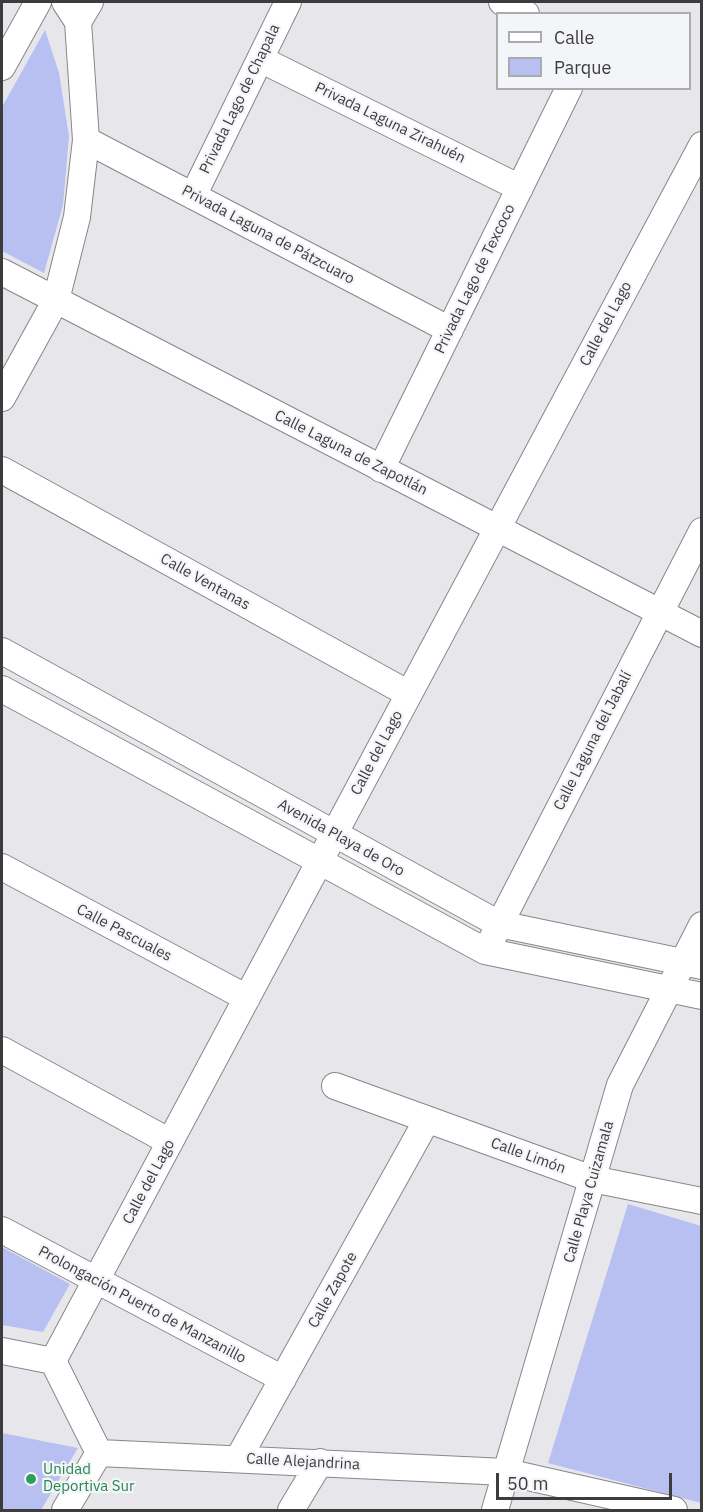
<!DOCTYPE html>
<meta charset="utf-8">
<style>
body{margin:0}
#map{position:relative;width:703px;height:1512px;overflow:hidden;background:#e7e7eb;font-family:"IBM Plex Sans",sans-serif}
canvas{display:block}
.frame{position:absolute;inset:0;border:3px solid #3c3c3d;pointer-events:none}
.legend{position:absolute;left:496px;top:12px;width:195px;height:78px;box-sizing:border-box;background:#f4f5f8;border:2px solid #aaabad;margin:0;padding:8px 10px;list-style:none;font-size:18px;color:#3c3c3d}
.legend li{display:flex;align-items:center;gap:12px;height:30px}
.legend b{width:30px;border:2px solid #aaabad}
.scale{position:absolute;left:496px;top:1473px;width:176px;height:27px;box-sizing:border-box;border:3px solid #3c3c3d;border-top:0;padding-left:8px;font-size:18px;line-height:21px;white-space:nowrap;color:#3c3c3d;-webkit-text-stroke:4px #f4f5f8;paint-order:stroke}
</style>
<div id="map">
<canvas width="703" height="1512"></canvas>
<div class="frame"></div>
<ul class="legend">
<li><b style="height:8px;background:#fff"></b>Calle</li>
<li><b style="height:16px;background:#b8c0f1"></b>Parque</li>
</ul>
<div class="scale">50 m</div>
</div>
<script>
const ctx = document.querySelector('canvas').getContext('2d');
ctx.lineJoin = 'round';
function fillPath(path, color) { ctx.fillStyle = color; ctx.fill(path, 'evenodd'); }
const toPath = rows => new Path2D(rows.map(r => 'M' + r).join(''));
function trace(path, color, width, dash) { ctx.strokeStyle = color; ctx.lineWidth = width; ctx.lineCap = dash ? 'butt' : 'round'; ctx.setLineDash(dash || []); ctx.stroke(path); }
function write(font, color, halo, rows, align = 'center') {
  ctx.font = font + ' "IBM Plex Sans",sans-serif'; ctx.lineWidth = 4.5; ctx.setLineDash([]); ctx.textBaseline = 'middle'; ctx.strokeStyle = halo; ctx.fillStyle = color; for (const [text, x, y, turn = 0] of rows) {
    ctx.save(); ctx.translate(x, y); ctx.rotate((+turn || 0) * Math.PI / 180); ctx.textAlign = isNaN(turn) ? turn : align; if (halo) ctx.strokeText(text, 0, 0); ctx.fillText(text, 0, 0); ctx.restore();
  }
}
const green = toPath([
 [45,30,59,73,69,136,63,205,44,273,2,251,2,107],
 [628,1204,701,1226,701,1503,548,1463],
 [2,1247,70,1284,43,1332,2,1325],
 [2,1433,78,1448,41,1510,2,1510]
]);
const minor = toPath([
 [502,2,526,14],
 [78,22,90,2],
 [260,59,520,188],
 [2,67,38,2],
 [86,140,450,330],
 [193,196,288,2],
 [2,272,702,634],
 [2,398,56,300,77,217,86,140,78,22,65,2],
 [381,469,569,88],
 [2,470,409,694],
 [2,651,499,924,702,966],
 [2,689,485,951,702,996],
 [2,867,247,998],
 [492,939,702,531],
 [2,1050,170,1142],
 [335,1086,592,1179,702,1201],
 [2,1230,283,1379],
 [2,1351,53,1361,99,1453],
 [53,1361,702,145],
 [99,1453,506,1472,674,1510],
 [238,1459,427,1120],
 [65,1510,99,1453],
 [291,1510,320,1462],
 [495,1510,620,1085,702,925]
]);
const markers = [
 [31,1479,6,"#2e9e5b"]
];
const streetNames = [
 ["Privada Lago de Chapala",240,99,-64],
 ["Privada Laguna Zirahuén",390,123,26],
 ["Privada Laguna de Pátzcuaro",268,235,28],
 ["Privada Lago de Texcoco",475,279,-64],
 ["Calle del Lago",606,324,-62],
 ["Calle Laguna de Zapotlán",351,453,27],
 ["Calle Ventanas",205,582,29],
 ["Calle Laguna del Jabalí",593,741,-63],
 ["Calle del Lago",377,753,-62],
 ["Avenida Playa de Oro",341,838,29],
 ["Calle Pascuales",124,933,28],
 ["Calle Limón",528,1156,20],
 ["Calle del Lago",149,1182,-62],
 ["Calle Playa Cuizamala",589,1192,-74],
 ["Calle Zapote",333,1290,-61],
 ["Prolongación Puerto de Manzanillo",142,1305,28],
 ["Calle Alejandrina",303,1462,3]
];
const leisureNames = [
 ["Unidad",43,1470],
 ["Deportiva Sur",43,1487]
];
fillPath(green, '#b8c0f1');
trace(minor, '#86878a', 28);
trace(minor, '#fff', 26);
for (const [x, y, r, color] of markers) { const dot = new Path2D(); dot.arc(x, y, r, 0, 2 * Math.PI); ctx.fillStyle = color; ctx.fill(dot); trace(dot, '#f4f5f8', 2); }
write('15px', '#3c3c3d', '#f4f5f8', streetNames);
write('15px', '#27864d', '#f4f5f8', leisureNames, 'left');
</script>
